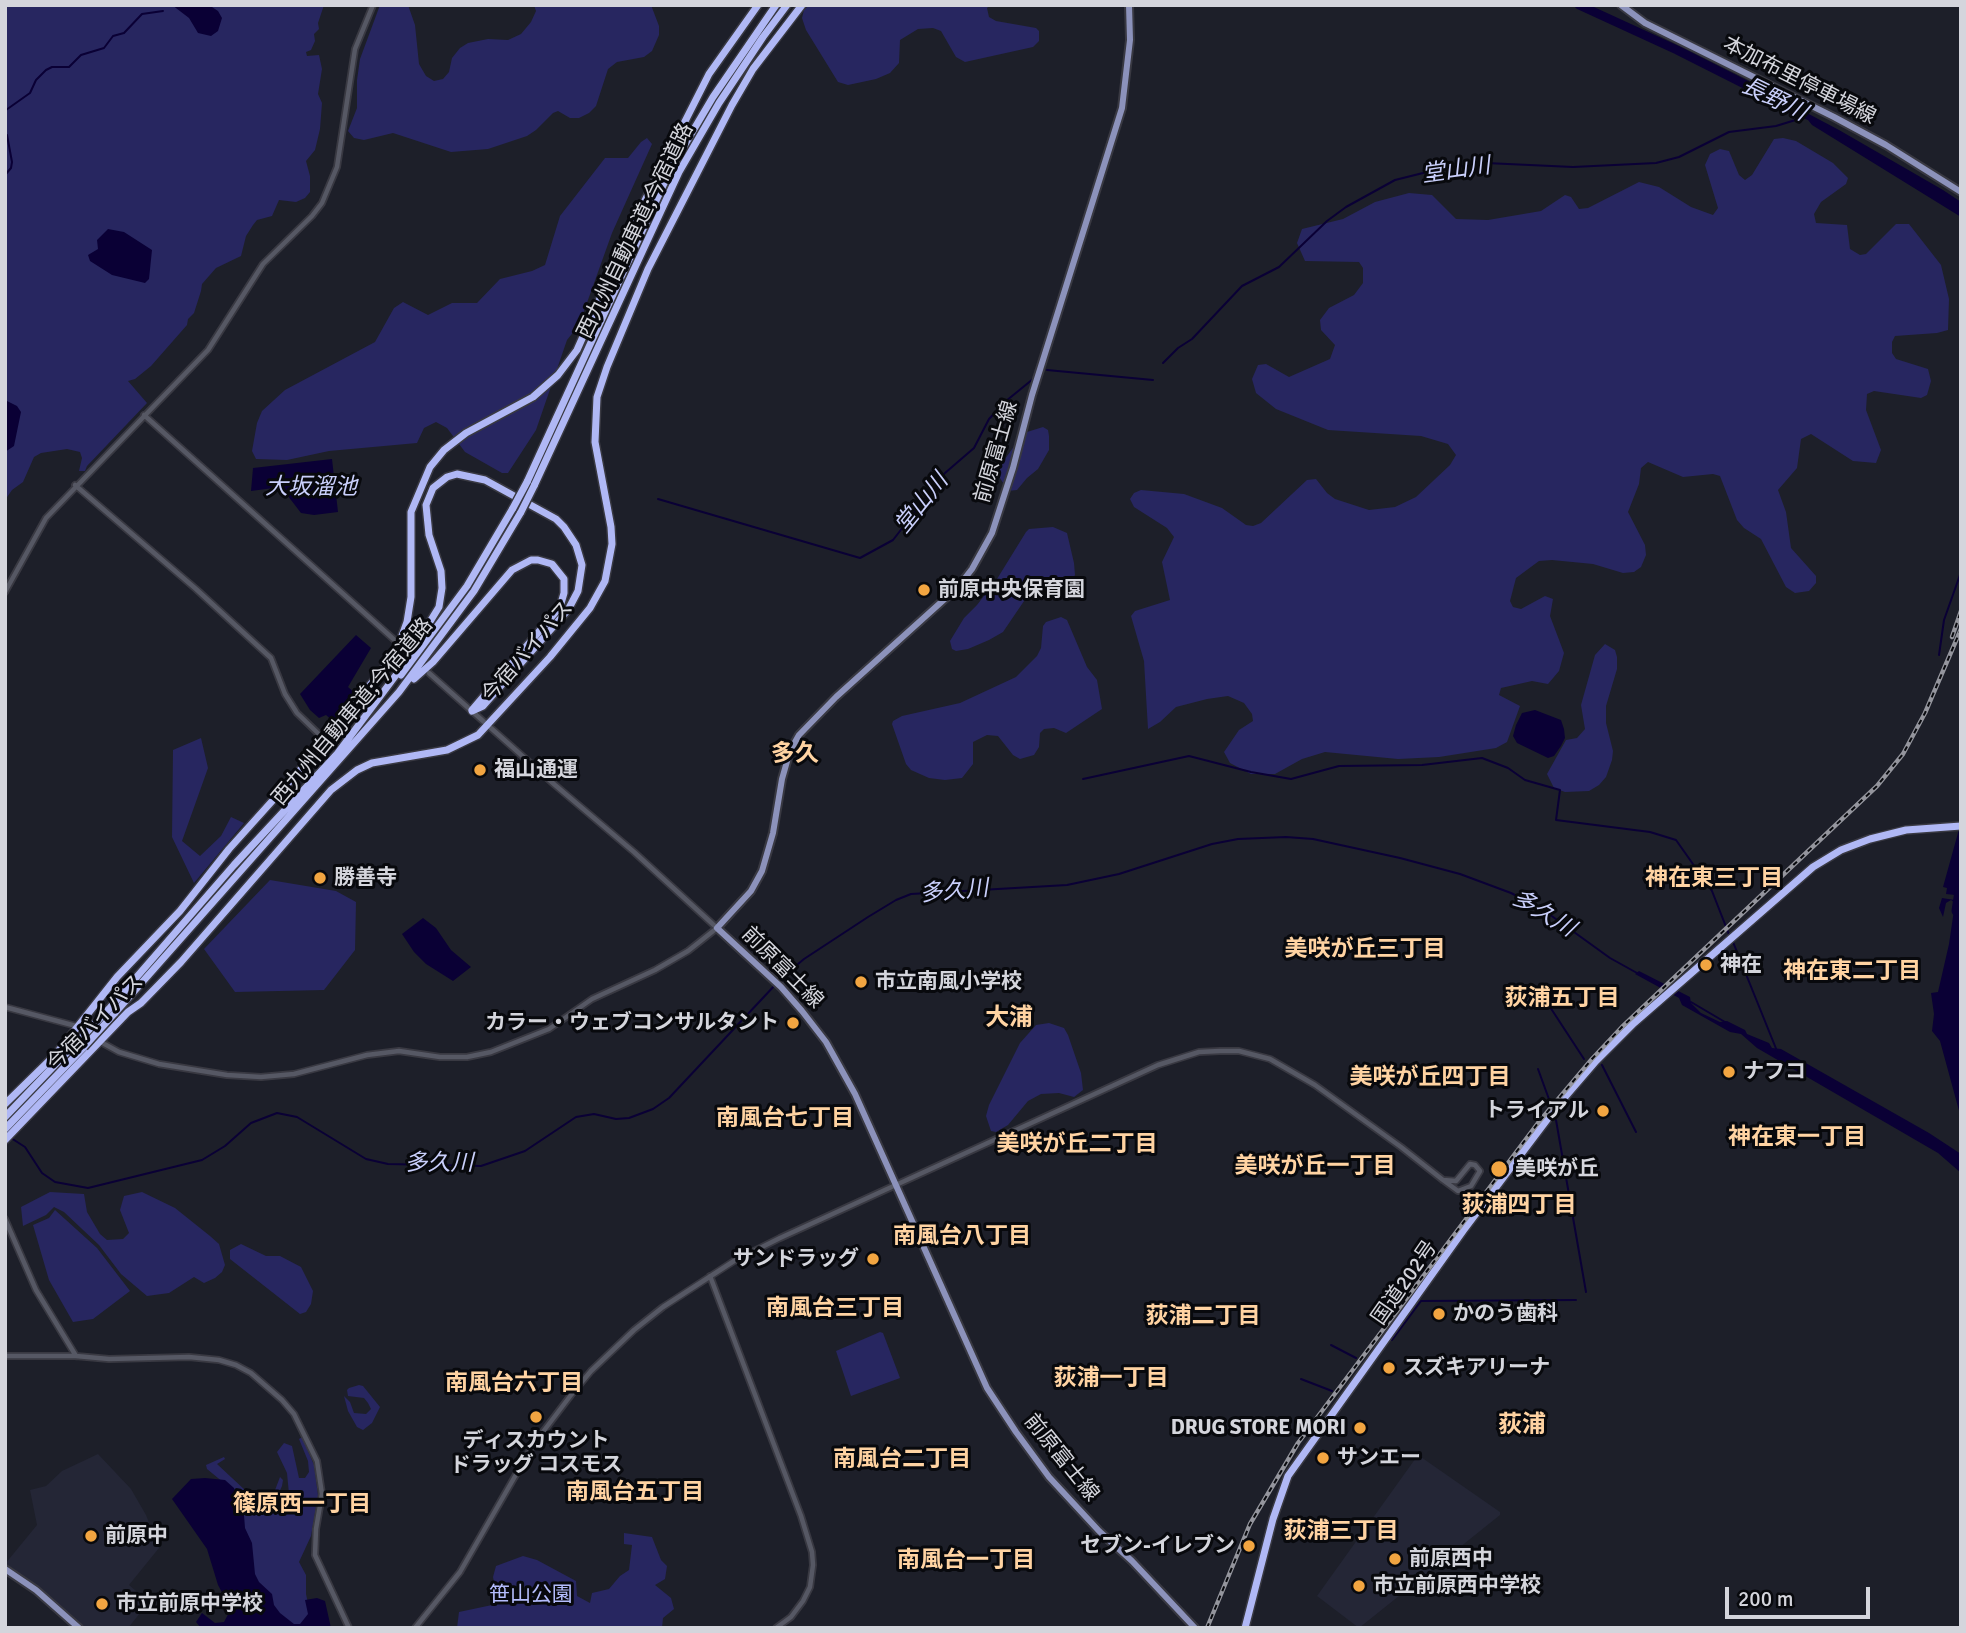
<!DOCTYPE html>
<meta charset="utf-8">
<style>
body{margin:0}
#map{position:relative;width:1966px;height:1633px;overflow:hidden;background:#1d1f29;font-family:Signika,sans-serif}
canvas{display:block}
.frame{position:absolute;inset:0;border:7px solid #d4d5dc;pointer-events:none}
.scale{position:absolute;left:1725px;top:1587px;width:145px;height:32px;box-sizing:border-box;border:4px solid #d4d5dc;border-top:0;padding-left:9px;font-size:21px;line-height:24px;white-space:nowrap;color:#d4d5dc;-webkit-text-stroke:5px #08090d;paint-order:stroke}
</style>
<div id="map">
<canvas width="1966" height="1633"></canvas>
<div class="frame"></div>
<div class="scale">200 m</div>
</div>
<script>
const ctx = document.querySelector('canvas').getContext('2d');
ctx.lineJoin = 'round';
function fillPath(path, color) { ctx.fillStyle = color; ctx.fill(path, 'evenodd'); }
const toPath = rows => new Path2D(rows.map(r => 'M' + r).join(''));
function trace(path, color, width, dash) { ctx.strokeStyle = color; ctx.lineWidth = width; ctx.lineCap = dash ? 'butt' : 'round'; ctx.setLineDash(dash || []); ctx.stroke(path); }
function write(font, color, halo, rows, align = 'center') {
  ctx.font = font + ' Signika,"Noto Sans JP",sans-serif'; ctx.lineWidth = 6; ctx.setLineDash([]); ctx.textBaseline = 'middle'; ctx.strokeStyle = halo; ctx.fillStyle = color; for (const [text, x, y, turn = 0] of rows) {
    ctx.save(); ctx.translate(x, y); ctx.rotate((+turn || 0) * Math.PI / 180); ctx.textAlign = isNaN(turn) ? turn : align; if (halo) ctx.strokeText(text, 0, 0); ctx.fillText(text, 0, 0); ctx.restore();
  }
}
const built = toPath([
 [98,1454,131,1489,146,1515,159,1548,129,1585,149,1602,128,1628,85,1628,40,1589,5,1564,37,1525,30,1490,46,1486,62,1471],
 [1418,1455,1500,1512,1500,1515,1359,1628,1317,1596]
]);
const green = toPath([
 [5,5,324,5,318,23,319,29,314,34,315,41,311,50,306,52,307,56,319,55,322,69,318,94,322,103,320,129,315,150,306,161,310,176,310,192,305,198,296,202,279,200,272,216,257,220,253,225,246,236,241,256,216,268,202,284,201,291,194,313,188,319,187,325,151,366,135,379,128,381,147,403,87,466,85,471,79,471,82,458,80,452,67,449,41,453,34,457,23,482,12,490,5,500],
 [380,5,408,5,415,25,419,64,426,76,434,81,443,79,449,72,452,58,460,48,468,43,488,39,508,40,521,34,531,22,536,11,534,5,651,5,659,26,659,35,652,51,644,57,617,62,608,69,596,106,589,113,579,118,570,118,558,111,553,113,536,130,527,136,488,149,451,152,393,133,364,140,354,138,348,131,357,108,357,80,360,59],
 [809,5,990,5,987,8,989,17,996,21,1036,28,1039,31,1039,41,1033,47,965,62,956,57,941,31,933,28,918,29,900,40,899,63,890,73,876,79,848,85,838,82,806,30,802,18,804,10],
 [647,138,652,144,612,233,579,325,567,340,536,430,508,473,502,473,465,452,447,428,436,422,424,428,417,443,329,451,287,460,256,459,252,451,257,423,262,411,285,390,375,342,394,308,403,302,428,315,452,303,477,303,500,279,532,271,545,265,560,216,605,158,628,158,641,142],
 [1783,138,1796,141,1833,163,1848,178,1846,184,1821,202,1814,214,1816,223,1847,225,1850,249,1860,255,1866,254,1896,224,1909,224,1941,265,1949,299,1948,330,1937,333,1895,336,1892,342,1892,353,1896,359,1928,369,1931,381,1927,395,1921,398,1874,391,1867,394,1866,410,1881,450,1876,463,1853,461,1811,434,1801,439,1797,468,1778,490,1786,512,1791,548,1816,576,1816,583,1809,591,1795,593,1786,587,1761,539,1744,528,1737,520,1720,476,1713,474,1683,477,1648,462,1641,468,1639,484,1628,512,1645,545,1646,555,1641,567,1634,572,1623,573,1593,564,1552,560,1539,561,1516,578,1510,601,1513,607,1521,609,1545,596,1553,599,1550,616,1564,653,1559,671,1548,684,1532,681,1501,688,1499,695,1520,706,1507,742,1496,748,1439,757,1398,759,1325,752,1302,759,1275,774,1251,774,1230,763,1224,752,1239,730,1253,721,1252,714,1244,703,1228,696,1207,699,1176,707,1160,722,1148,729,1144,661,1131,616,1135,611,1170,600,1162,562,1174,537,1167,528,1134,507,1130,499,1134,493,1141,490,1184,494,1222,508,1246,525,1253,526,1261,523,1307,480,1316,479,1327,493,1335,499,1369,510,1395,507,1416,497,1450,465,1456,455,1448,444,1421,436,1328,430,1276,409,1256,393,1252,379,1258,365,1266,364,1289,377,1330,359,1335,345,1321,330,1320,320,1329,308,1354,295,1363,283,1363,268,1359,262,1305,261,1297,243,1302,229,1343,219,1375,202,1409,193,1432,195,1456,219,1488,220,1541,211,1565,195,1571,197,1579,209,1588,208,1639,182,1659,187,1691,207,1713,215,1718,208,1705,165,1710,154,1720,149,1729,151,1739,175,1745,180,1752,175,1774,139],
 [1043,427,1048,430,1049,436,1049,450,1038,469,1027,478,1017,490,1008,491,1000,478,1000,469,1005,459,1020,438,1027,432],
 [1053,527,1067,533,1074,563,1075,575,1073,578,1065,581,1039,579,1003,632,989,640,968,649,956,651,952,649,950,641,964,618,977,605,997,579,1026,532,1029,529],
 [1061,617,1067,620,1087,667,1097,680,1102,709,1066,733,1054,728,1044,729,1040,733,1039,747,1034,755,1020,759,1013,755,998,736,987,735,973,742,973,764,962,778,945,780,929,778,911,770,906,764,892,724,893,721,902,716,960,703,1016,677,1037,656,1041,648,1043,626,1046,622],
 [1605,644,1615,650,1617,657,1617,669,1606,706,1606,723,1613,751,1612,760,1606,777,1599,785,1589,791,1565,792,1554,788,1547,774,1566,740,1577,738,1585,729,1581,705,1595,655],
 [201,738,208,768,182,841,200,856,221,836,231,817,244,823,194,883,172,837,173,750],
 [270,880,336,891,356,902,355,950,324,990,235,992,204,949],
 [1049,1023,1064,1028,1068,1035,1081,1073,1083,1090,1074,1097,1059,1093,1041,1094,1028,1101,1008,1125,996,1132,991,1131,986,1116,989,1105,1020,1043,1036,1025],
 [50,1192,84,1194,87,1212,100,1234,107,1240,123,1239,129,1233,120,1210,124,1196,142,1192,175,1208,210,1236,219,1244,225,1265,222,1272,215,1278,204,1283,194,1277,169,1293,147,1296,121,1274,99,1245,64,1212,54,1207,46,1215,23,1226,21,1207],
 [55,1210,97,1248,130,1291,93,1319,73,1322,49,1280,33,1225,49,1218],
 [241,1244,266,1256,280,1256,301,1267,313,1291,311,1304,306,1312,300,1314,230,1259,230,1250],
 [880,1332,883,1333,900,1378,851,1396,836,1351],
 [359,1385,363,1386,380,1407,372,1423,363,1430,357,1427,348,1411,344,1396,350,1402,354,1413,366,1414,371,1409,368,1403,364,1398,348,1396,347,1390,349,1388],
 [302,1437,314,1465,318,1495,311,1536,299,1562,306,1575,306,1594,310,1613,301,1625,294,1626,277,1613,252,1576,229,1487,207,1469,206,1465,224,1457,225,1459,217,1464,261,1505,267,1504,272,1498,280,1477,283,1480,282,1486,272,1508,279,1511,288,1506,289,1494,287,1473,277,1452,284,1443,292,1446,299,1478,305,1478,309,1472,308,1461,299,1439],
 [624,1533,652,1537,661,1560,667,1566,665,1579,655,1585,671,1598,674,1609,663,1618,662,1628,457,1628,459,1612,492,1605,496,1592,493,1577,496,1566,523,1556,537,1560,576,1581,577,1596,590,1603,592,1593,609,1589,620,1576,629,1570,632,1545,624,1544]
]);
const water = toPath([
 [172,5,209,5,218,11,222,18,218,31,211,36,198,33,189,18],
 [1776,101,1782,104,1788,103,1839,130,1943,190,1961,202,1961,217,1812,125,1808,120,1784,111,1780,106,1775,106],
 [108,229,124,232,152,250,149,279,145,283,112,275,90,261,88,255,98,249,97,240],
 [5,400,17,406,21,412,14,446,5,452],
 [332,459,338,512,314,515,301,513,281,487,251,491,253,468],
 [356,635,371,648,348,687,357,695,334,722,326,715,319,718,310,710,300,694],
 [1535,710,1561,720,1564,729,1565,738,1561,746,1554,756,1548,758,1517,743,1513,736,1516,725,1522,713],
 [1961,822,1961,890,1956,890,1955,895,1946,894,1947,888,1943,887],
 [1942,898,1961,901,1961,1118,1940,1041,1932,1031,1934,1014,1931,993,1938,992,1949,944,1955,903,1951,900,1946,903,1943,917,1939,908],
 [423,918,436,928,451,950,471,967,453,981,426,964,414,952,402,934],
 [1639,971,1690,997,1691,1003,1701,1013,1720,1022,1727,1021,1745,1030,1747,1034,1769,1043,1772,1048,1781,1049,1929,1133,1961,1154,1961,1173,1938,1153,1757,1048,1741,1034,1730,1032,1682,1005,1679,998,1635,974],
 [205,1478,225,1480,234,1488,244,1515,245,1528,252,1543,255,1574,259,1582,272,1594,274,1605,280,1613,294,1624,300,1624,308,1614,305,1600,317,1598,325,1601,331,1628,201,1628,196,1622,202,1613,215,1623,224,1622,231,1609,218,1585,207,1549,172,1499,191,1479]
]);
const stream = toPath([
 [6,110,30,93,36,80,46,70,52,67,69,67,81,55,104,48,113,36,124,33,142,14,163,11],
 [5,175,11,168,12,162,7,135],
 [1163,363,1178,348,1192,339,1242,286,1279,267,1327,221,1346,207,1395,180,1435,170,1486,163,1573,167,1656,163,1679,157,1729,132,1776,126,1802,118],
 [1047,370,1153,380],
 [658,499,860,558,893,540,945,473,974,448,989,419,1006,401,1033,379],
 [1939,655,1944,620,1961,572],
 [1083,779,1189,756,1251,772,1291,779,1339,766,1422,765,1482,758,1508,768,1525,780,1560,790,1556,820,1650,832,1676,840,1712,891,1730,937],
 [1733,942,1777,1051],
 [779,980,804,959,868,917,896,900,911,894,1067,885,1119,874,1212,844,1238,839,1286,837,1313,839,1400,858,1460,874,1511,893,1542,909,1610,958,1637,973],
 [1691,1002,1725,1022],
 [1550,1007,1584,1059],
 [1602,1065,1636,1132],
 [1538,1069,1550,1102],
 [1556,1120,1586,1292],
 [11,1138,25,1147,42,1173,55,1182,88,1188,202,1160,225,1146,251,1123,277,1113,297,1117,366,1159,388,1164,481,1166,525,1151,576,1117,594,1114,616,1119,629,1118,653,1109,669,1098,776,984],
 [1392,1340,1421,1301,1576,1300],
 [1331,1345,1356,1358],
 [1301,1379,1332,1391]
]);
const river = toPath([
 [1579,5,1677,50,1794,109],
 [1956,911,1961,878]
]);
const minorTunnel = toPath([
 [399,644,421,665]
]);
const minor = toPath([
 [144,415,399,644],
 [75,485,196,589,271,658,285,694,297,713,325,740],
 [5,592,46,518,208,350,263,264,312,216,322,203,337,167,355,49,373,5],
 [5,1007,76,1026],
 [99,1041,119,1052,159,1064,227,1075,261,1077,294,1074,367,1055,399,1051,440,1057,467,1057,491,1052,549,1029,592,999,655,970,688,951,717,928,634,852,555,785,429,673],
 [5,1219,36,1290,76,1356],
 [710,1276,801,1516,812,1552,813,1565,810,1587,803,1601,791,1617,776,1628],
 [5,1356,76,1356,109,1359,189,1357,219,1360,236,1365,251,1373,282,1400,294,1414,317,1461,322,1494,316,1529,315,1555,349,1628],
 [415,1628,460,1572,533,1445,571,1395,591,1371,634,1330,663,1307,734,1261,780,1238,1158,1065,1199,1052,1220,1051,1239,1051,1270,1059,1315,1085,1401,1147,1443,1180,1458,1191,1471,1186,1480,1171,1475,1165,1470,1164,1456,1181,1443,1180]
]);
const major = toPath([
 [1129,5,1130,40,1122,108,1032,395,1013,468,992,533,972,569,958,587,836,697,799,735,790,751,782,779,773,833,762,871,751,891,717,928,781,987,802,1011,826,1042,855,1094,987,1388,1016,1432,1049,1477,1099,1531,1132,1561,1195,1628],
 [1621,5,1645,23,1834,117,1886,145,1961,192],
 [5,1569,36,1590,79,1628]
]);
const highway = toPath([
 [527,482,671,168,713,97,776,5],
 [534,486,679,172,719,103,763,37,787,5],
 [401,675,467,586,513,508],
 [414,679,433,662,512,570,531,560,538,560,552,564,564,579,564,593,560,607,472,710],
 [337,754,402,667,439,607,442,588,441,571,429,535,426,505,433,488,447,477,457,474,485,480,556,519,564,527,576,545,582,565,578,591,568,610,483,706,472,711],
 [108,1010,234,865,339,752],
 [114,1014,399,692,474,591,521,512],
 [5,1104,56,1054,117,977,180,911,229,849,319,749,386,665,399,644,407,622,411,597,411,512,430,467,444,450,466,433,533,397,558,375,577,350,635,220,709,74,758,5],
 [5,1117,74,1045],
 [5,1129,84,1047],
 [5,1140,128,1012,141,1003,181,962,331,790,357,770,372,763,447,750,478,735,550,657,590,608,605,581,612,544,611,527,595,442,597,397,607,367,648,269,732,105,753,69,802,5],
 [1245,1628,1273,1519,1288,1476,1463,1231,1559,1104,1596,1061,1634,1023,1813,867,1841,850,1870,839,1906,830,1961,826]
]);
const rail = toPath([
 [1952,637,1961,611],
 [1207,1628,1250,1524,1298,1443,1538,1123,1592,1059,1622,1027,1877,786,1903,754,1925,713,1961,629]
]);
const highwayBridge = toPath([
 [513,508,527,482],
 [521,512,534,486],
 [74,1045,108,1010],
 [84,1047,114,1014]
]);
const markers = [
 [924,590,7,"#f2a541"],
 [480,770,7,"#f2a541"],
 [320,878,7,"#f2a541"],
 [1706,965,7,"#f2a541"],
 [861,982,7,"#f2a541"],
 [793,1023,7,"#f2a541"],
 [1729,1072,7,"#f2a541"],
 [1603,1111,7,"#f2a541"],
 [1499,1169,9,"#f2a541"],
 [873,1259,7,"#f2a541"],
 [1439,1314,7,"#f2a541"],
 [1389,1368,7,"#f2a541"],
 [536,1417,7,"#f2a541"],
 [1360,1428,7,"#f2a541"],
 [1323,1458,7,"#f2a541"],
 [91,1536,7,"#f2a541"],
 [1249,1546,7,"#f2a541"],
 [1395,1559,7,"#f2a541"],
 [1359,1586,7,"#f2a541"],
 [102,1604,7,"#f2a541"]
];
const streetNames = [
 ["本加布里停車場線",1799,81,27],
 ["西九州自動車道;今宿道路",636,231,-64],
 ["前原富士線",997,452,-74],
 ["今宿バイパス",528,652,-49],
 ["西九州自動車道;今宿道路",353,712,-50],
 ["前原富士線",782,968,45],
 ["今宿バイパス",96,1023,-45],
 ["国道202号",1405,1283,-55],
 ["前原富士線",1061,1458,51]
];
const poiNames = [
 ["前原中央保育園",938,590],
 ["福山通運",494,770],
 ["勝善寺",334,878],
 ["神在",1720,965],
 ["市立南風小学校",875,982],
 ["カラー・ウェブコンサルタント",779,1023,"right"],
 ["ナフコ",1743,1072],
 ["トライアル",1589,1111,"right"],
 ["美咲が丘",1515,1169],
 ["サンドラッグ",859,1259,"right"],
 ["かのう歯科",1453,1314],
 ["スズキアリーナ",1403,1368],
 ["DRUG STORE MORI",1346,1428,"right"],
 ["ディスカウント",536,1441,"center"],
 ["ドラッグ コスモス",536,1465,"center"],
 ["サンエー",1337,1458],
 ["前原中",105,1536],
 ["セブン-イレブン",1235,1546,"right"],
 ["前原西中",1409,1559],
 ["市立前原西中学校",1373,1586],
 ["市立前原中学校",116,1604]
];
const parkNames = [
 ["笹山公園",531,1595]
];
const waterNames = [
 ["長野川",1774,100,26],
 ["堂山川",1456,171,-8],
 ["大坂溜池",311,488],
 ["堂山川",922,504,-51],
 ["多久川",954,892,-5],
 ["多久川",1543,914,31],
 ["多久川",439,1164]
];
const neighbourhoodNames = [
 ["神在東三丁目",1714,879],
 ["美咲が丘三丁目",1365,950],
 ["神在東二丁目",1852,972],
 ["荻浦五丁目",1562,999],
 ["美咲が丘四丁目",1430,1078],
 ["南風台七丁目",785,1119],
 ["神在東一丁目",1797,1138],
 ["美咲が丘二丁目",1077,1145],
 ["美咲が丘一丁目",1315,1167],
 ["荻浦四丁目",1519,1206],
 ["南風台八丁目",962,1237],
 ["南風台三丁目",835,1309],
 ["荻浦二丁目",1203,1317],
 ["荻浦一丁目",1111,1379],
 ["南風台六丁目",514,1384],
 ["南風台二丁目",902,1460],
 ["南風台五丁目",635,1493],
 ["篠原西一丁目",302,1505],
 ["荻浦三丁目",1341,1532],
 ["南風台一丁目",966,1561]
];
const quarterNames = [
 ["多久",795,755],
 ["大浦",1009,1019],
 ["荻浦",1522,1426]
];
fillPath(built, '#242636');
fillPath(green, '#272660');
fillPath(water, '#0a0035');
trace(stream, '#0a0035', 2);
trace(river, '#0a0035', 9);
trace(minorTunnel, '#383a44', 4.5, [4.5, 2]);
trace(minor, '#393942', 8);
trace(major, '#393942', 10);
trace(highway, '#393942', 10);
trace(minor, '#565864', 4.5);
trace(major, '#8c92bb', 6);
trace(highway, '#b0b8f5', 7);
trace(rail, '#94959d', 4.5);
trace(rail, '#08090d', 2, [5]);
trace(highwayBridge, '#393942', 10, []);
trace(highwayBridge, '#b0b8f5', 7);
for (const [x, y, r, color] of markers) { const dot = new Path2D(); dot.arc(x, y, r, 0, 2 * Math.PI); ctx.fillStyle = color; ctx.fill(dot); trace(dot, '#08090d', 2.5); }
write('21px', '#d4d5dc', '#08090d', streetNames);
write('bold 21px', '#d4d5dc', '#08090d', poiNames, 'left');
write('21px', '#b4bcfc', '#08090d', parkNames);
write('italic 23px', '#c9cffb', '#08090d', waterNames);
write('bold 23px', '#ffd3a2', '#08090d', neighbourhoodNames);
write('bold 24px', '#ffd3a2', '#08090d', quarterNames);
</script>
